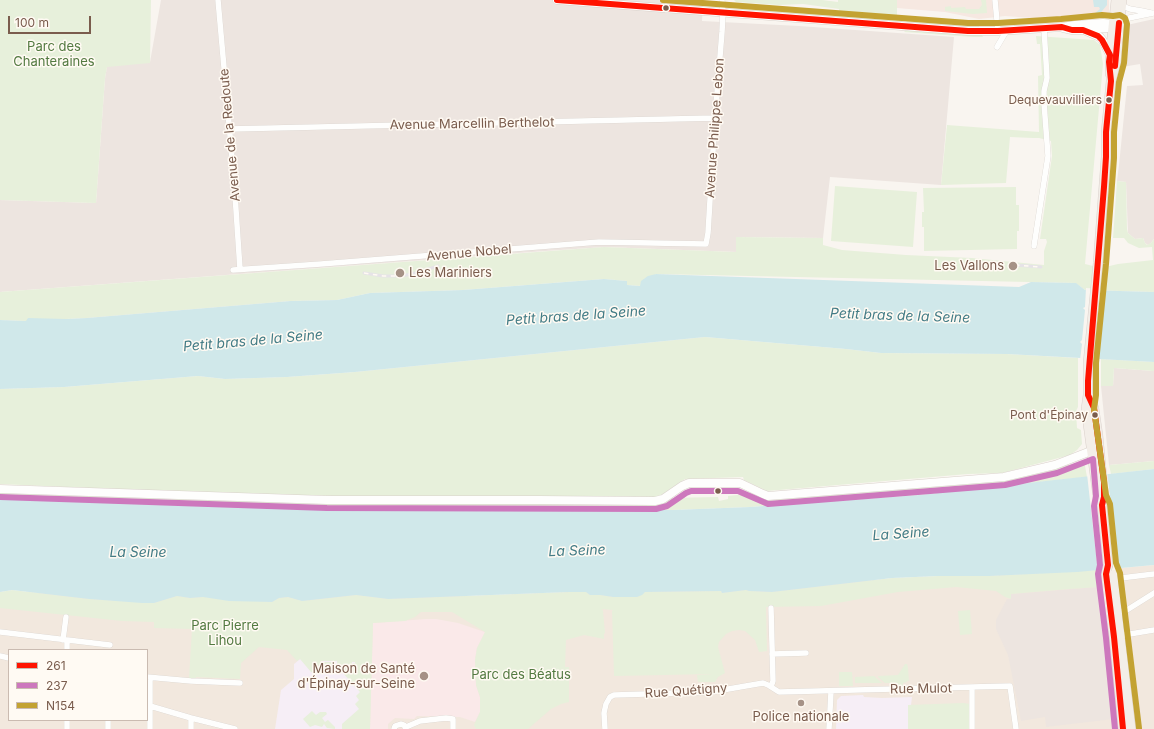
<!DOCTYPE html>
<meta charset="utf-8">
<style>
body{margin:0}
#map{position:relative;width:1154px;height:729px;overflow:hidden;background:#f9f5f0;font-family:Inter,sans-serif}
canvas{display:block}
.legend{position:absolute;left:8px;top:649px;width:140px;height:72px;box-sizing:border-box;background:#fffaf3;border:1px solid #cabbb1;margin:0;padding:5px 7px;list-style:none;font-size:12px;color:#7a5c4d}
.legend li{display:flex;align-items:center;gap:8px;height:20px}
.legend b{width:20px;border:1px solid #cabbb1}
.scale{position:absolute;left:8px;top:16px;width:83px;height:18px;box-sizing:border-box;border:2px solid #7a5c4d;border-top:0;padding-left:5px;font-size:12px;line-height:14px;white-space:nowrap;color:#7a5c4d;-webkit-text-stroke:3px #fffaf3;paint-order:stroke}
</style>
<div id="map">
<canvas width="1154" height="729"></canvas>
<ul class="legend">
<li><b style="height:5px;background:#ff1300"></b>261</li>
<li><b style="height:5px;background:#cd78bd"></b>237</li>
<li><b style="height:5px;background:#c3a232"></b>N154</li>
</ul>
<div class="scale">100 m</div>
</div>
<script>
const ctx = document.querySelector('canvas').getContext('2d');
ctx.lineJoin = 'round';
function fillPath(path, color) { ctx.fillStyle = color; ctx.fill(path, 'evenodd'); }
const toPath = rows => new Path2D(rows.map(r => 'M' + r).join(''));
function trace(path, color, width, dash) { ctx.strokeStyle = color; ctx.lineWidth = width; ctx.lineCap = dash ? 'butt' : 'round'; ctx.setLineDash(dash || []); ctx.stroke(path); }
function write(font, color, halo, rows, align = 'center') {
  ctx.font = font + ' Inter,sans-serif'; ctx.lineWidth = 3; ctx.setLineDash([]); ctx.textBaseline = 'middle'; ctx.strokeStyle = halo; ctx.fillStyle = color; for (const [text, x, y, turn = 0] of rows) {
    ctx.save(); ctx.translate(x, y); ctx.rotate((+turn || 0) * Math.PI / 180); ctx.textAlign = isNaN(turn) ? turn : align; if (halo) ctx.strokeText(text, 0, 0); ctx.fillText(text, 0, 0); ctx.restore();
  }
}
const residential = toPath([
 [1154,565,1154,729,0,729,0,592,477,596,569,592,1077,572],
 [9,650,147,650,147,720,9,720]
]);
const commercial = toPath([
 [897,0,1109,0,1109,13,1104,18,1060,20,1005,16,979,19,945,12,897,8]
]);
const industrial = toPath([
 [161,0,703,0,702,21,799,26,954,37,941,185,830,177,823,238,736,237,737,252,605,247,545,251,0,292,0,200,96,203,105,78,107,66,150,62],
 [1154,19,1154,239,1151,243,1148,245,1145,243,1143,238,1135,239,1128,233,1126,182,1117,181,1119,165,1127,86,1143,85,1140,64,1122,67,1126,27,1127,25],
 [1114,368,1154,371,1154,461,1109,465,1101,386,1113,386],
 [1098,587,1114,719,1046,727,1045,717,1021,721,1008,655,996,629,996,620,1007,599,1011,599,1011,594]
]);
const education = toPath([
 [324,639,358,640,366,729,275,729,281,690,294,679,294,664],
 [863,695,864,697,882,698,912,697,911,705,908,705,908,729,836,729,837,700,841,696]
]);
const medical = toPath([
 [426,619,436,619,458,623,485,632,477,648,475,660,476,685,480,697,480,712,475,722,460,717,417,716,414,719,395,718,388,724,388,729,370,729,373,623]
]);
const green = toPath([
 [0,0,151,0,150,63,107,67,105,78,96,203,0,200],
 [734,0,822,0,838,2,838,0,897,0,897,18,839,14,839,9,803,4,779,5,736,2],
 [981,0,986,0,987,13,973,14,945,11,945,7,951,6,951,8,965,7,966,9,979,9,982,5],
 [741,8,808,13,903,20,902,23,740,10],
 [906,20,979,26,979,28,907,23],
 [1015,21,1018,21,1048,23,1014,26,1014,22],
 [906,30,982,35,983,37,974,37,904,32],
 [1036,36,1094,40,1100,45,1103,64,1085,264,1101,268,1118,264,1153,260,1152,247,1139,248,1128,243,1124,238,1113,238,1117,181,1126,182,1127,229,1128,233,1135,239,1143,238,1145,243,1147,245,1151,243,1154,239,1154,292,1085,290,1075,283,656,274,641,286,627,285,627,281,604,279,463,290,370,293,337,300,291,301,87,318,26,321,0,320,0,292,604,247,736,252,736,237,823,238,823,245,842,250,906,255,972,258,1044,265,1044,251,1047,242,1046,239,1040,239,1052,156,1051,141,1039,138,1033,138,1010,137,1006,183,941,185,947,125,1039,132,1038,76,1042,75,1040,44,1037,44],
 [835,186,917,192,913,247,831,241],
 [1016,187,1016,205,1019,205,1019,231,1017,231,1017,249,924,251,924,227,922,227,922,212,924,212,923,188],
 [705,337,846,349,881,353,1007,354,1078,358,1078,407,1076,411,1077,428,1081,430,1082,444,1077,450,1070,455,1002,473,968,474,767,491,744,480,743,477,685,479,663,494,657,497,333,496,178,492,0,484,0,389,64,387,198,376,225,379,287,377,355,372],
 [1101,359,1154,362,1154,371,1114,368,1113,386,1101,386],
 [1154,461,1154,469,1111,474,1109,465],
 [1084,464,1085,466,1087,477,919,495,750,507,673,510,309,509,0,499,0,492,152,497,669,498,718,497,719,501,728,499,728,496,755,493,762,496,1032,473,1067,465],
 [1097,570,1099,587,1069,589,1011,594,1011,599,1005,597,996,591,956,587,945,588,898,592,821,606,766,607,767,651,759,652,755,640,745,631,739,630,732,631,726,634,719,642,718,647,725,673,718,677,715,682,698,682,697,675,713,674,614,676,612,611,613,610,602,609,603,611,605,633,604,634,604,639,584,635,566,640,565,667,569,667,569,702,561,704,551,709,528,729,476,729,474,725,480,712,480,697,476,685,475,660,477,648,485,632,452,612,421,612,415,617,405,621,373,623,370,729,342,729,342,724,359,709,355,704,359,700,356,696,360,692,342,672,338,671,338,667,353,667,353,663,355,663,355,662,352,662,352,666,337,665,337,661,321,661,321,662,335,662,336,667,336,671,330,666,321,674,311,672,300,659,297,661,287,650,259,647,241,663,240,679,196,677,196,678,189,678,192,629,154,628,154,622,122,621,0,608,0,592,12,590,89,599,154,603,177,596,190,598,203,597,272,602,279,598,288,597,302,601,356,595,388,599,569,592,586,592,590,595,600,595,613,597,637,597,645,592,721,591,722,593,746,590,749,591,772,592,892,578,938,576,989,576],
 [970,610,972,634,960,635,958,611],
 [905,664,907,664,908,668,909,681,907,681,907,682,903,683,903,686,893,687,891,683,885,683,878,677,878,676,898,675],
 [839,672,852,672,853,686,839,686],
 [874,676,882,683,855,683,855,677],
 [963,703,970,704,970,729,908,729,908,705],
 [312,711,316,715,320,712,326,712,327,714,322,718,325,722,328,720,335,727,335,729,327,728,324,724,322,727,315,725,310,727,303,719]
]);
const water = toPath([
 [1093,0,1107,0,1107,5,1097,17,1089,18,1100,9,1099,7,1094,7],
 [656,274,1019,287,1031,282,1076,283,1085,290,1154,292,1154,362,1007,354,881,353,846,349,705,337,355,372,287,377,225,379,198,376,64,387,0,389,0,320,26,321,28,318,66,319,87,318,291,301,337,300,370,293,463,290,604,279,627,281,627,285,640,286,641,281,648,276],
 [1154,469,1154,565,1077,572,989,576,938,576,892,578,772,592,749,591,746,590,722,593,721,591,645,592,642,595,637,597,613,597,600,595,590,595,586,592,569,592,388,599,356,595,302,601,288,597,279,598,272,602,229,601,203,597,190,598,177,596,154,603,142,603,89,599,12,590,0,592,0,499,309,509,673,510,750,507,919,495]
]);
const pier = toPath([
 [1086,288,1104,289,1105,289,1103,309,1104,310,1103,312,1100,342,1101,344,1100,345,1098,361,1080,360,1082,344,1080,342,1082,340,1085,310,1083,308,1085,307],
 [1107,472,1119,570,1098,572,1087,474]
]);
const street = toPath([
 [218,0,234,180,240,269],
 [995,0,998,31],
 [1122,4,1125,7,1130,9,1142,11,1151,13],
 [1119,23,1129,18,1154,13],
 [997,47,1007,30],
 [229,129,715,118],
 [1034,246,1048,156,1044,103,1044,91,1047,78,1044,28],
 [233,270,321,264,599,242,706,244,708,233,715,118,722,32,723,12,722,0],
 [1121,578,1154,574],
 [1116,613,1127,610,1154,593],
 [0,632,110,645],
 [1118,636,1154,630],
 [63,640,66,617],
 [67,650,67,641],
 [772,654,806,653],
 [0,656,9,658],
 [147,677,191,681,240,683],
 [771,687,773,681,771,608],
 [972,688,972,729],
 [150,706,191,718,235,729],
 [406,727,420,721,446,718,453,719,453,729],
 [67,729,67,720],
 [108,729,108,720],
 [150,729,150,678],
 [191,729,191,718],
 [394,729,395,726,401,724,404,725,406,729],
 [605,729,604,713,606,704,610,697,614,695,711,692,763,683,768,685,779,692,1010,686,1016,729],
 [829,729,831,692]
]);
const secondary = toPath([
 [557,0,968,31,998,31,1062,27,1075,25,1103,23,1113,24],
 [1063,28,1072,30,1083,30,1107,28,1112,25],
 [1086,31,1100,37,1103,41,1110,55],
 [0,489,327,500,538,500,655,501,663,499,682,486,689,483,740,483,763,494,768,496,1004,477,1055,465,1091,451]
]);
const primary = toPath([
 [1110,74,1110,55,1116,0],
 [1088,395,1094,408,1098,435,1104,497,1102,505],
 [1108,565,1102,505,1098,498,1086,409,1088,395,1088,363,1098,263,1106,157,1106,132,1109,102,1111,81,1116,62,1122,0],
 [1115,594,1131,729],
 [1108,595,1114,637,1123,729]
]);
const rail = toPath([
 [1015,265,1041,267],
 [364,273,383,276,401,276,412,274,438,266]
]);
const primaryBridge = toPath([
 [1108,565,1106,574,1108,595],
 [1113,575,1115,594]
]);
const bus1 = toPath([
 [557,0,968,31,998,31,1062,27,1072,30,1083,30,1098,36,1102,40,1110,55,1109,62,1111,81,1106,132,1106,157,1104,187,1088,381,1088,395,1094,408,1104,482,1104,497,1102,505,1108,565,1106,574,1114,637,1123,729],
 [1115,66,1119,23]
]);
const bus2 = toPath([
 [0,497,327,508,656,509,667,506,686,493,691,491,738,491,768,504,1005,485,1057,473,1093,459,1096,496,1094,506,1100,565,1098,574,1106,638,1115,729]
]);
const bus3 = toPath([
 [663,0,968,23,998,23,1061,19,1102,15,1113,16,1120,15,1125,18,1127,24,1124,63,1119,82,1114,132,1114,158,1106,264,1096,363,1096,395,1094,409,1106,495,1110,504,1116,563,1120,573,1139,728]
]);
const markers = [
 [666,8,3.5,"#7a5c4d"],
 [1109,100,3.5,"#7a5c4d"],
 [1013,266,5,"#a69286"],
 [400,273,5,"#a69286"],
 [1095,415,3.5,"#7a5c4d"],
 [718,491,3.5,"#7a5c4d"],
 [424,676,5,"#a69286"],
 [801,703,4,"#a69286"]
];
const busNames = [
 ["Dequevauvilliers",1102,100],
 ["Pont d'Épinay",1088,415]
];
const parkNames = [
 ["Parc des",54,47],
 ["Chanteraines",54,62],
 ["Parc Pierre",225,626],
 ["Lihou",225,641],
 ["Parc des Béatus",521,675]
];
const streetNames = [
 ["Avenue Marcellin Berthelot",472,124,-1],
 ["Avenue Philippe Lebon",715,128,-86],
 ["Avenue de la Redoute",230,135,-95],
 ["Avenue Nobel",469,253,-5],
 ["Rue Mulot",921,689,-1],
 ["Rue Quétigny",686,691,-4]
];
const poiNames = [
 ["Les Vallons",1004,266],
 ["Les Mariniers",409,273,"left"],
 ["Maison de Santé",415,669],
 ["d'Épinay-sur-Seine",415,684],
 ["Police nationale",801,717,"center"]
];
const waterNames = [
 ["Petit bras de la Seine",576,316,-4],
 ["Petit bras de la Seine",900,316,2],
 ["Petit bras de la Seine",253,341,-5],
 ["La Seine",901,534,-4],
 ["La Seine",577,551,-2],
 ["La Seine",138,553]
];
fillPath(residential, '#f2e8de');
fillPath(commercial, '#f6e8e1');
fillPath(industrial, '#ede5e0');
fillPath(education, '#f6eef6');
fillPath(medical, '#fae9e9');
fillPath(green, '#e7f0db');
fillPath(water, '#d0e8ea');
fillPath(pier, '#f9f5f0');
trace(street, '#d7d1cb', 6);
trace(secondary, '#d9d2cb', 9);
trace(primary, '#dad1cc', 10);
trace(street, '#fefefd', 5.5);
trace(secondary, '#fefefd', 8);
trace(primary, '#f3eee8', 9);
trace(rail, '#e6e3e7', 3);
trace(rail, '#fffaf3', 1.5, [4.5]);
trace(primaryBridge, '#dad1cc', 10, []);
trace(primaryBridge, '#f3eee8', 9);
trace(bus1, '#ff1300', 6);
trace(bus2, '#cd78bd', 6);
trace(bus3, '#c3a232', 6);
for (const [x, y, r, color] of markers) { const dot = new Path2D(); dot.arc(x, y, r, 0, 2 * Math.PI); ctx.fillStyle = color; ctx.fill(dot); trace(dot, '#fffaf3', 1.5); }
write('12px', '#7a5c4d', '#fffaf3', busNames, 'right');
write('13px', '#537a41', '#fffaf3', parkNames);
write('13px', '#7a5c4d', '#fffaf3', streetNames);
write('13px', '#7a5c4d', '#fffaf3', poiNames, 'right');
write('italic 14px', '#437c86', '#fffaf3', waterNames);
</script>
